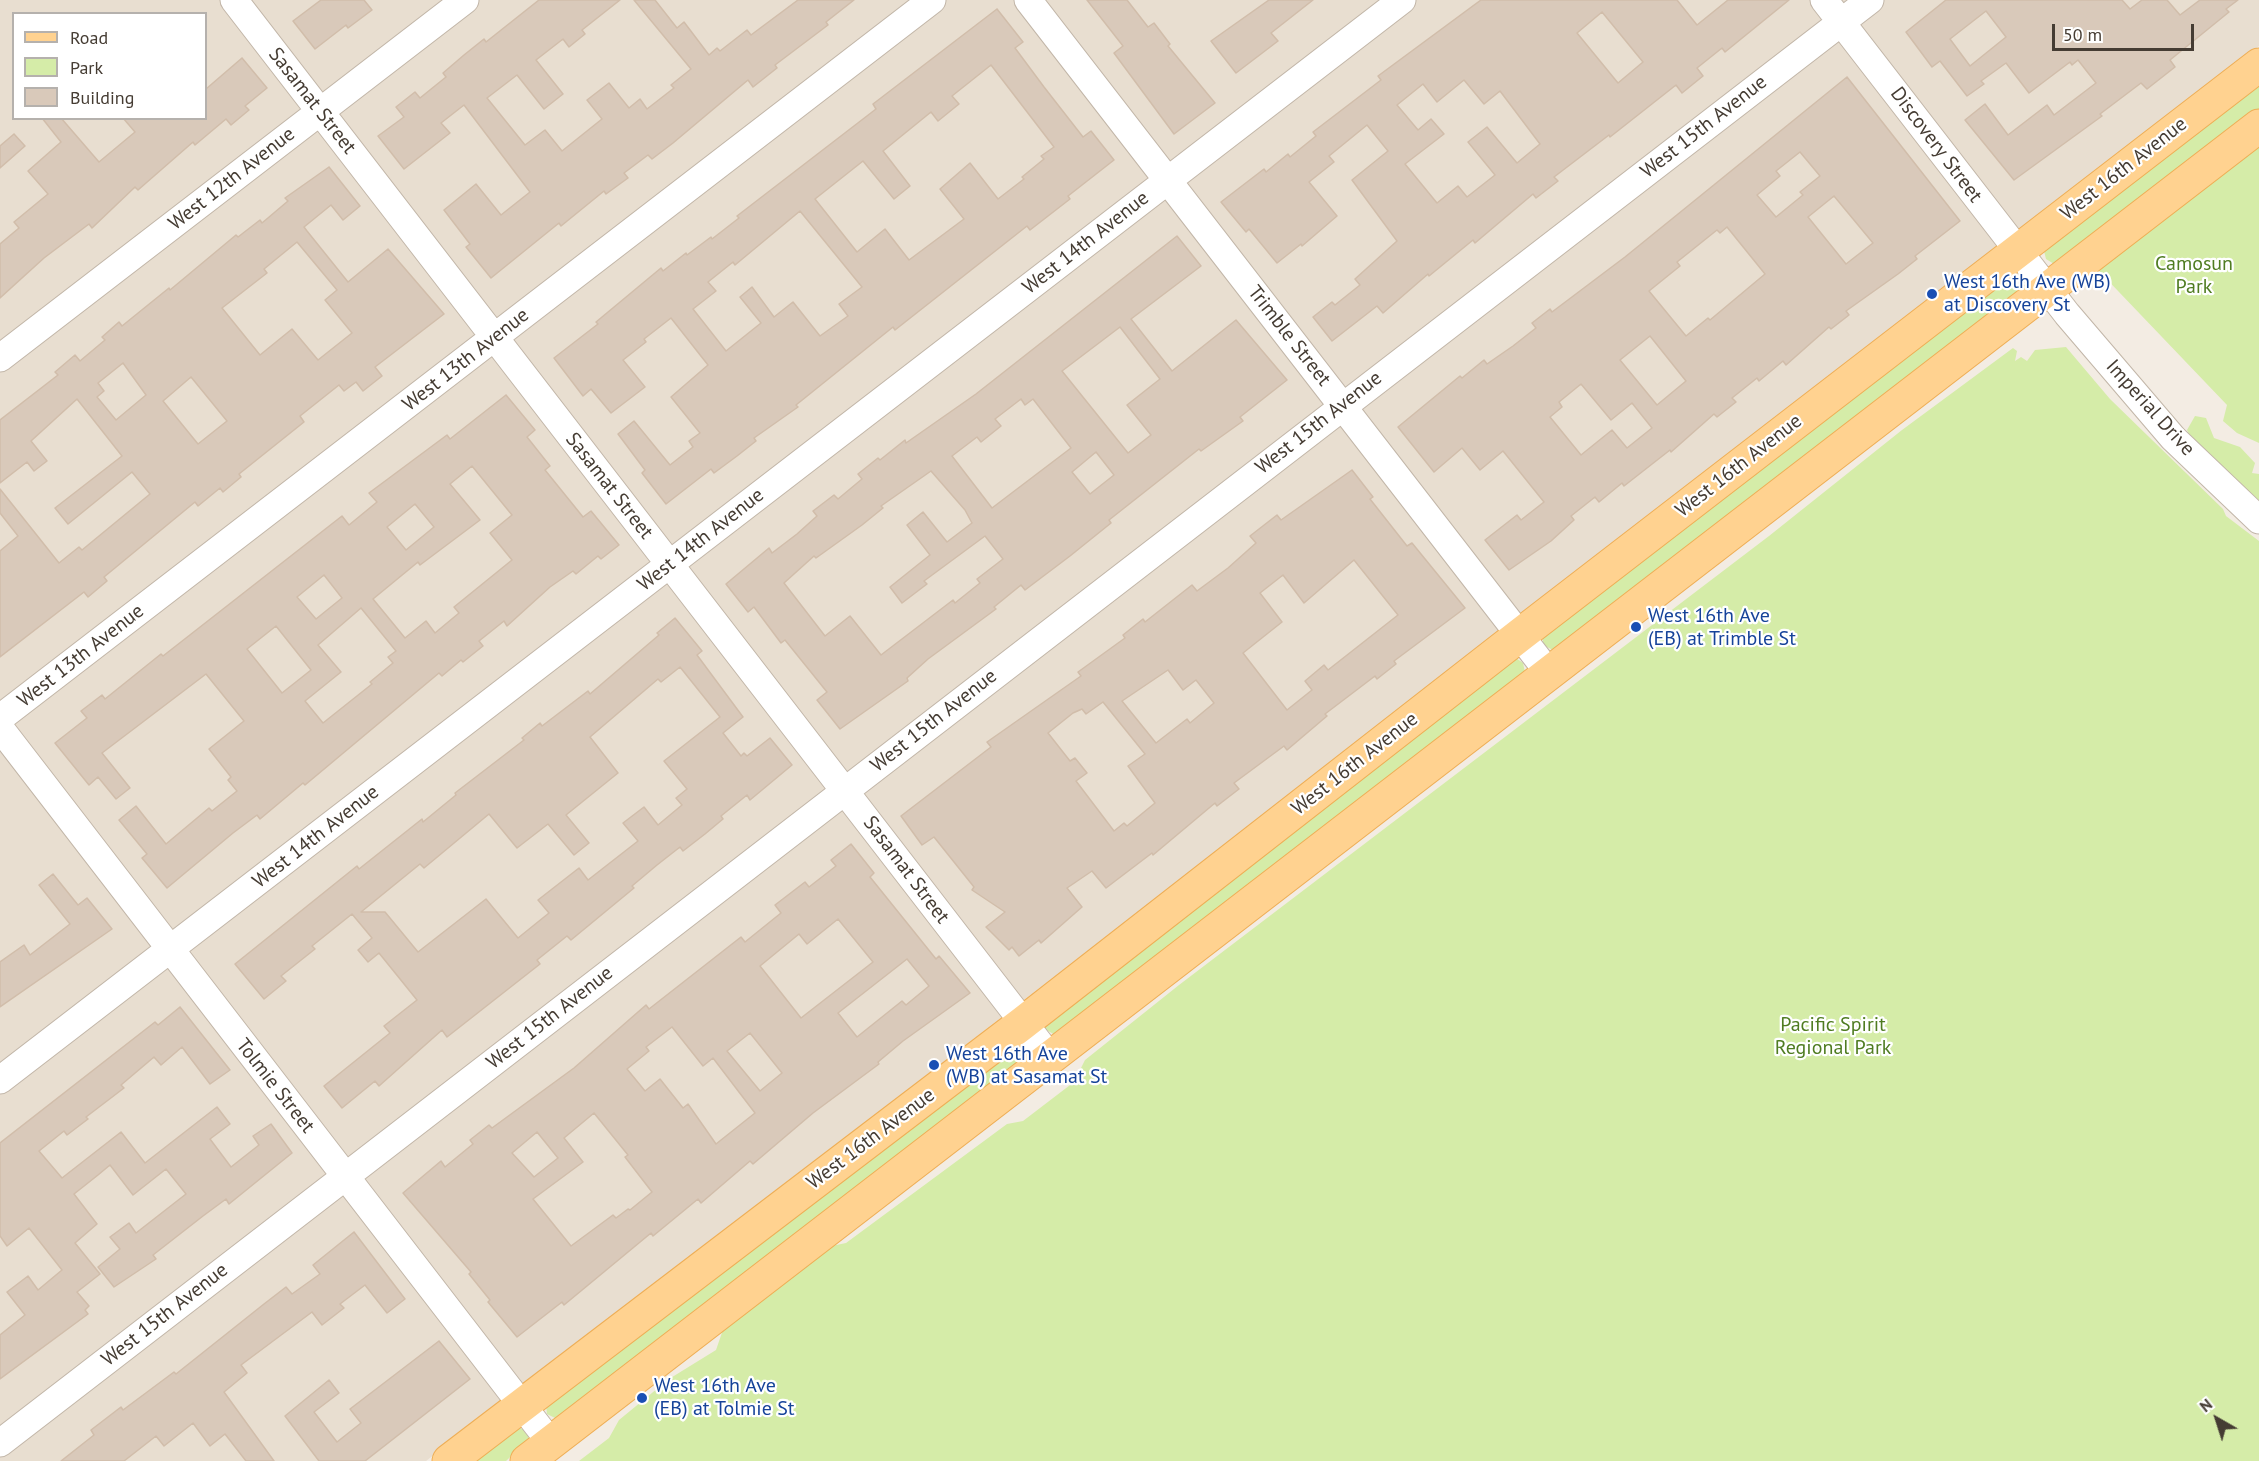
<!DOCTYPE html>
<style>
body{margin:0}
#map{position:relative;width:2259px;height:1461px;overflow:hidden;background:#f3ece3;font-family:"PT Sans",sans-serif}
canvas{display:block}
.legend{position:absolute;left:12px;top:12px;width:195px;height:108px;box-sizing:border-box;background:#fff;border:2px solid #b5b1ad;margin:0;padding:8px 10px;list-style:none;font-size:18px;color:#453c33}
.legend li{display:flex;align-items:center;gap:12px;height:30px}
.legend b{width:30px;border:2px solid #b5b1ad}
.north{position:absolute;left:2187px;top:1389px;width:60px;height:60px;-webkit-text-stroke:4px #fff;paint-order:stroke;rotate:321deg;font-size:16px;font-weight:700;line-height:24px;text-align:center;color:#453c33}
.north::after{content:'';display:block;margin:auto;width:21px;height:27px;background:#453c33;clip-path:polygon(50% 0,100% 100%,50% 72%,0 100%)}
.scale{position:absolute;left:2052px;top:24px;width:142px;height:27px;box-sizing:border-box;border:3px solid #453c33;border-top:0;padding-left:8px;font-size:18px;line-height:21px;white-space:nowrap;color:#453c33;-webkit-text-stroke:4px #fff;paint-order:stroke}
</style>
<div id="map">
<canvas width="2259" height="1461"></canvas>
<ul class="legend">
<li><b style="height:8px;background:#ffd290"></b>Road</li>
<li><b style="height:16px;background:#d5eca8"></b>Park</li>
<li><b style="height:16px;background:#d9c9ba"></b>Building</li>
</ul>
<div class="north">N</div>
<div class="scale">50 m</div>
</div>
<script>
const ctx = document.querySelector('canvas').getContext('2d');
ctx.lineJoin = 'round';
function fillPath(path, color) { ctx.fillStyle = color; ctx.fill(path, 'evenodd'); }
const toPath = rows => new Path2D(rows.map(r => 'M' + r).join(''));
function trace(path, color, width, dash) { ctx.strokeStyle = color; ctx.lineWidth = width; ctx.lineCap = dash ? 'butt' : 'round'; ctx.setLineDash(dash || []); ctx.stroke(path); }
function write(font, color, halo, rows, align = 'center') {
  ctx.font = font + ' "PT Sans",sans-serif'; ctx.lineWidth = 4.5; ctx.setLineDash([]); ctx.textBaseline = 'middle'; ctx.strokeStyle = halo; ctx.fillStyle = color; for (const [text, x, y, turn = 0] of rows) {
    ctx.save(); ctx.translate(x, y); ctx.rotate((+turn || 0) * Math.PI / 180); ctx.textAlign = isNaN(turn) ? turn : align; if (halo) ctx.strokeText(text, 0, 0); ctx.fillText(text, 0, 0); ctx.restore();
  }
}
const residential = toPath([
 [0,0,2259,0,2259,46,533,1379,525,1382,497,1403,491,1411,426,1461,0,1461],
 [14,14,206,14,206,118,14,118]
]);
const green = toPath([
 [2259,81,2259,109,2063,261,2054,264,2046,259,2044,251],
 [2259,144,2259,443,2237,433,2223,421,2227,405,2097,269],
 [2007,277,2016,279,2020,291,1553,650,1543,645,1543,635],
 [2066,347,2110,399,2223,509,2226,516,2259,541,2259,1461,579,1461,609,1438,619,1420,669,1379,716,1350,726,1321,817,1249,846,1243,1007,1124,1023,1121,1074,1082,1085,1060,1179,985,1769,536,1902,430,2013,348,2017,351,2015,361,2021,357,2027,361,2035,350],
 [2195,416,2206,418,2214,438,2240,447,2255,463,2252,473,2259,474,2259,504,2194,445,2187,430],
 [1516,658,1523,663,1525,672,1055,1035,1045,1029,1043,1024],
 [1022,1043,1027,1048,1027,1057,557,1419,547,1414,546,1405],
 [516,1427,526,1430,529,1439,506,1461,471,1461]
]);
const building = toPath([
 [321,0,364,0,372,10,348,28,346,25,315,49,293,21,321,0],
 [539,0,620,0,582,30,585,34,569,47,563,39,536,60,563,94,544,109,517,75,487,98,525,145,545,130,562,151,602,119,587,100,609,83,629,108,640,99,647,109,674,88,671,85,691,69,634,0,655,0,677,28,684,22,709,55,717,48,720,51,747,30,751,35,798,0,854,0,826,22,828,25,775,65,777,68,753,87,748,80,673,143,652,159,648,155,624,173,628,178,606,194,604,191,561,226,559,223,491,278,466,247,470,244,444,210,476,184,501,215,530,192,464,105,441,123,450,133,404,169,378,136,404,117,396,107,415,92,420,98,446,77,443,73,464,55,484,39,486,42,539,0],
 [1087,0,1127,0,1148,27,1154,23,1170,44,1168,46,1215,103,1174,134,1114,53,1123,46,1087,0],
 [1269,0,1313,0,1271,33,1278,41,1236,73,1211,41,1269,0],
 [1481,0,1677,0,1697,25,1728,0,1789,0,1725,52,1722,48,1697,68,1703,76,1682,93,1676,85,1610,137,1609,135,1554,177,1558,181,1536,198,1533,194,1475,243,1473,240,1429,276,1428,274,1383,313,1377,306,1332,341,1313,317,1332,302,1335,305,1360,285,1355,279,1397,241,1352,180,1388,151,1367,125,1329,156,1334,162,1309,182,1337,216,1302,246,1301,244,1277,263,1249,229,1246,232,1221,202,1264,169,1266,172,1288,154,1290,157,1316,136,1313,132,1381,80,1378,76,1481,0],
 [1602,12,1643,62,1618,83,1577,33,1602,12],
 [1464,80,1484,104,1500,91,1540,144,1517,163,1487,127,1468,142,1495,175,1467,197,1458,186,1437,203,1405,164,1444,134,1431,119,1418,130,1397,105,1423,84,1437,102,1464,80],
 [1946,0,2122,0,2130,9,2142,0,2167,0,2180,15,2200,0,2238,0,2226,9,2229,12,2170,60,2175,67,2147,89,2141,83,2100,114,2102,116,2014,180,1965,120,1985,104,2008,135,2047,105,2054,115,2096,83,2078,60,2072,65,2070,62,2029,93,2006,63,1981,81,1984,84,1967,96,1940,61,1932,67,1906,32,1946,0],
 [1986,11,2006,37,1970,66,1950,39,1986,11],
 [997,9,1023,42,1015,48,1044,87,1083,137,1091,131,1114,160,1068,196,1070,199,1030,230,1027,226,895,330,893,327,796,405,798,407,754,438,756,441,737,456,714,473,711,469,666,504,642,473,645,470,618,434,634,421,670,465,693,447,689,441,700,433,671,397,708,365,671,318,644,339,646,342,623,360,645,387,611,413,591,389,583,396,554,358,598,324,596,322,661,268,663,271,686,253,687,255,711,237,712,239,739,218,737,216,876,109,873,104,997,9],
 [991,65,1054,147,1041,156,1044,159,1022,177,1024,179,998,199,970,163,940,189,964,219,909,260,885,229,857,252,815,199,863,161,894,199,910,186,883,151,931,112,938,121,959,104,952,96,991,65],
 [800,211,862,287,839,304,848,316,820,336,793,302,774,317,752,287,740,297,761,323,726,351,693,309,716,291,708,282,733,262,735,265,800,211],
 [242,58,267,88,245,106,249,110,231,125,226,119,195,145,193,142,138,190,135,187,92,228,89,224,44,258,0,298,0,244,19,228,14,222,48,194,28,171,61,142,42,118,61,118,99,162,135,132,123,118,206,118,206,89,242,58],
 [1847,77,1960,221,1915,256,1917,259,1898,274,1846,311,1849,315,1831,329,1829,327,1786,365,1783,361,1759,381,1757,378,1732,398,1736,402,1717,417,1714,414,1671,452,1670,450,1624,486,1622,483,1599,502,1595,497,1571,516,1574,520,1551,541,1509,570,1485,540,1517,515,1521,520,1544,502,1503,451,1480,470,1462,448,1434,472,1398,427,1460,376,1462,378,1484,360,1487,364,1513,346,1536,328,1532,323,1550,309,1552,312,1625,257,1847,77],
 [1800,152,1820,176,1800,192,1803,195,1776,217,1757,195,1780,176,1776,171,1800,152],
 [1834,196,1873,243,1846,264,1808,217,1834,196],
 [1727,227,1765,274,1710,320,1708,318,1686,336,1649,291,1680,266,1677,262,1717,230,1720,233,1727,227],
 [1650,336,1686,381,1657,405,1620,360,1650,336],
 [1581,384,1611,420,1632,403,1652,428,1627,448,1612,430,1581,455,1550,417,1562,407,1559,402,1581,384],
 [14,134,25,146,0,168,0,146,14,134],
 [329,167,360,206,343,220,331,205,304,227,307,231,348,282,388,249,444,314,375,367,382,376,363,391,356,382,344,391,339,385,300,416,304,422,239,474,241,477,223,492,220,488,198,506,195,502,104,577,107,581,88,597,84,592,0,657,0,551,18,536,0,513,0,489,59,563,79,547,82,550,150,494,132,472,68,524,55,508,122,456,77,399,31,441,47,461,34,471,27,462,0,483,0,420,58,375,55,372,75,355,80,361,105,340,102,337,119,322,122,326,169,288,170,290,236,235,238,237,260,220,262,223,288,201,285,198,329,167],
 [297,242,337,290,325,300,352,333,318,360,292,329,260,355,222,308,267,273,264,269,297,242],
 [123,363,146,395,116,420,97,397,104,391,98,383,123,363],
 [191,377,227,421,198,444,163,401,191,377],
 [1177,236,1201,266,1131,319,1172,371,1236,320,1287,380,1240,417,1243,421,1201,451,1199,449,1109,520,1111,523,1070,556,1025,590,1021,585,994,607,996,609,928,659,907,678,908,681,840,729,817,700,827,692,785,640,781,643,754,607,748,612,726,584,769,548,772,553,797,534,817,516,813,511,834,495,838,499,862,479,858,474,878,458,880,460,905,440,906,443,976,394,1177,236],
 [1120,327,1160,379,1127,405,1151,435,1128,453,1062,371,1120,327],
 [1021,399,1025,405,1033,399,1071,448,992,508,952,456,977,437,981,442,1001,426,995,419,1021,399],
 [1096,452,1114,475,1090,494,1072,472,1096,452],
 [931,471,965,510,972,523,947,542,923,512,907,525,930,555,890,587,902,603,927,584,924,581,985,536,1003,559,977,579,980,583,955,603,953,600,881,655,850,616,825,636,784,583,814,556,816,558,862,525,883,508,881,506,931,471],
 [506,395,535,430,527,437,550,466,545,470,583,517,591,511,619,545,601,559,598,556,576,574,573,571,550,587,507,626,504,621,479,641,483,646,463,662,461,660,442,676,439,673,305,785,303,783,260,819,257,815,233,833,167,888,142,858,147,854,119,820,136,806,166,844,209,808,212,811,237,791,228,780,231,777,209,749,244,721,206,674,102,753,130,788,116,799,98,777,89,785,55,743,87,718,81,711,102,695,105,699,161,654,163,656,342,516,349,525,377,502,369,493,447,435,450,439,506,395],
 [472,466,512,515,490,533,512,560,454,607,459,613,435,633,426,621,405,638,373,599,418,562,420,565,480,520,450,484,472,466],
 [415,504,434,527,406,550,387,527,415,504],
 [324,575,342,598,316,619,297,597,324,575],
 [361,608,396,651,388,657,393,663,370,682,372,684,323,723,305,701,341,672,318,645,361,608],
 [276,626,311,670,282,693,247,649,276,626],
 [1352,470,1373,497,1370,499,1407,546,1412,543,1465,608,1394,661,1396,664,1377,679,1375,676,1325,714,1327,716,1287,750,1284,746,1234,783,1239,789,1217,806,1215,803,1153,855,1152,853,1106,888,1092,871,1067,888,1082,907,1041,943,1039,940,1019,956,1012,947,1009,950,986,927,1005,912,972,890,974,887,934,837,922,845,901,816,991,747,987,742,1081,676,1078,672,1125,638,1123,635,1143,619,1145,622,1192,585,1197,591,1228,568,1256,543,1250,536,1277,515,1281,520,1352,470],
 [1354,560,1398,615,1328,670,1324,665,1305,681,1312,690,1287,710,1243,653,1282,622,1260,593,1283,575,1304,603,1354,560],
 [1168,670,1183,690,1196,680,1214,703,1190,723,1187,719,1156,743,1122,701,1168,670],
 [1103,702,1145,754,1128,766,1155,803,1127,826,1124,823,1114,831,1076,781,1087,773,1075,758,1070,761,1048,733,1073,713,1082,709,1086,714,1103,702],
 [675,618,702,651,697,655,743,717,723,733,741,756,744,753,747,756,770,738,792,765,750,800,747,795,721,816,723,819,705,834,683,851,680,847,657,865,632,886,634,888,571,940,567,936,537,960,540,964,447,1037,442,1030,379,1086,375,1081,342,1108,324,1086,390,1033,384,1026,417,1000,379,953,368,962,358,950,372,938,352,914,312,946,315,949,281,976,286,981,264,999,235,964,357,866,359,869,422,819,423,822,456,795,455,793,524,740,522,738,540,723,542,726,588,691,590,694,659,635,657,633,675,618],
 [680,667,720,717,664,761,687,789,676,798,682,805,658,825,644,807,623,823,638,841,588,880,579,868,538,900,549,913,518,938,486,899,418,952,385,912,361,912,420,864,424,868,489,814,517,848,548,824,574,855,589,843,566,815,618,773,590,737,658,679,661,682,680,667],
 [851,844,874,873,870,877,936,959,939,956,970,993,903,1041,878,1062,879,1064,813,1113,753,1164,750,1161,701,1203,698,1199,653,1236,651,1233,564,1305,562,1302,517,1337,488,1302,490,1300,469,1274,471,1272,403,1193,441,1161,445,1167,473,1144,470,1140,489,1125,492,1128,574,1068,646,1005,649,1009,741,937,745,942,781,913,775,905,805,882,809,887,836,866,831,860,851,844],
 [838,919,873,962,801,1018,760,966,799,934,807,944,838,919],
 [907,959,929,986,906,1005,902,1001,857,1037,838,1013,907,959],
 [672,1027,703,1066,713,1058,755,1113,716,1144,688,1104,683,1108,660,1079,645,1091,627,1069,649,1051,646,1047,672,1027],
 [750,1033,782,1073,760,1091,727,1051,750,1033],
 [594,1113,628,1155,625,1157,652,1192,630,1210,628,1209,616,1218,613,1215,571,1246,533,1199,583,1162,564,1138,594,1113],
 [537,1132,558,1158,534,1177,512,1153,537,1132],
 [53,874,78,905,87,898,112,929,0,1007,0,962,24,945,30,955,70,924,39,885,53,874],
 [180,1007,230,1070,210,1084,182,1047,161,1065,154,1057,121,1085,124,1088,86,1117,88,1119,67,1135,64,1131,39,1151,62,1178,121,1132,145,1163,217,1107,230,1124,210,1139,231,1167,259,1145,253,1136,271,1124,292,1153,229,1204,226,1199,203,1216,153,1255,156,1259,114,1287,98,1267,120,1249,110,1237,129,1223,136,1233,186,1194,166,1169,133,1195,110,1165,98,1175,74,1194,97,1224,75,1243,100,1274,77,1292,89,1306,85,1310,88,1314,0,1379,0,1335,25,1315,7,1292,28,1276,38,1290,62,1270,29,1228,7,1246,0,1236,0,1143,155,1022,158,1025,180,1007],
 [354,1232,405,1299,387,1313,365,1285,340,1304,344,1308,322,1325,312,1312,241,1365,247,1373,224,1392,274,1461,246,1461,225,1434,210,1446,193,1423,164,1446,156,1436,124,1461,61,1461,94,1435,91,1430,121,1407,123,1410,174,1372,176,1374,264,1304,286,1287,292,1294,320,1274,313,1265,354,1232],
 [439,1341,470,1379,365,1461,319,1461,285,1416,329,1380,339,1393,314,1412,337,1442,361,1423,350,1409,439,1341]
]);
const minor = toPath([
 [234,0,1050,1057],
 [1028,0,1549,673],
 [1824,0,2067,314,2173,438,2259,520],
 [0,358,465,0],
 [0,718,932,0],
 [0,728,551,1443],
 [0,1080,1402,0],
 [0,1443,1870,0]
]);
const major = toPath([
 [449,1461,1023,1023,1520,635,2259,65],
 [527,1461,2259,126]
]);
const markers = [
 [1932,294,6,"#1a4fb4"],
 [1636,627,6,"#1a4fb4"],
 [934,1065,6,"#1a4fb4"],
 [642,1398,6,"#1a4fb4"]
];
const streetNames = [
 ["Sasamat Street",312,101,52],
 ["West 15th Avenue",1704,127,-38],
 ["Discovery Street",1936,145,53],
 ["West 16th Avenue",2124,169,-38],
 ["West 12th Avenue",232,179,-38],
 ["West 14th Avenue",1086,243,-38],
 ["Trimble Street",1289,336,52],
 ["West 13th Avenue",466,360,-38],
 ["Imperial Drive",2150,408,48],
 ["West 15th Avenue",1319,423,-38],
 ["West 16th Avenue",1739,466,-38],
 ["Sasamat Street",609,486,52],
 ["West 14th Avenue",701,540,-38],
 ["West 13th Avenue",81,656,-38],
 ["West 15th Avenue",934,721,-38],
 ["West 16th Avenue",1355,764,-38],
 ["West 14th Avenue",316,837,-38],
 ["Sasamat Street",906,870,53],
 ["West 15th Avenue",550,1018,-38],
 ["Tolmie Street",275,1086,52],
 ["West 16th Avenue",871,1139,-37],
 ["West 15th Avenue",165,1315,-38]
];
const parkNames = [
 ["Camosun",2194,264],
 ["Park",2194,287],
 ["Pacific Spirit",1833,1025],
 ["Regional Park",1833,1048]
];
const transitNames = [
 ["West 16th Ave (WB)",1944,282],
 ["at Discovery St",1944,305],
 ["West 16th Ave",1648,616],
 ["(EB) at Trimble St",1648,639],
 ["West 16th Ave",946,1054],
 ["(WB) at Sasamat St",946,1077],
 ["West 16th Ave",654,1386],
 ["(EB) at Tolmie St",654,1409]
];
fillPath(residential, '#e8ded0');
fillPath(green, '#d5eca8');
fillPath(building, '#d9c9ba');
trace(building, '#d1bdaa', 1.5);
trace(minor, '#c2b6a8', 29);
trace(major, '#eeae56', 35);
trace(minor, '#fff', 27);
trace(major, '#ffd290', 33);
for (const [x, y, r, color] of markers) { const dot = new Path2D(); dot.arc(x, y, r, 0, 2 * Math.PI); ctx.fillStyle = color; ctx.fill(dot); trace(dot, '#fff', 2); }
write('20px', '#453c33', '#fff', streetNames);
write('20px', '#4f7c21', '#fff', parkNames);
write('20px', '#164399', '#fff', transitNames, 'left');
</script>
